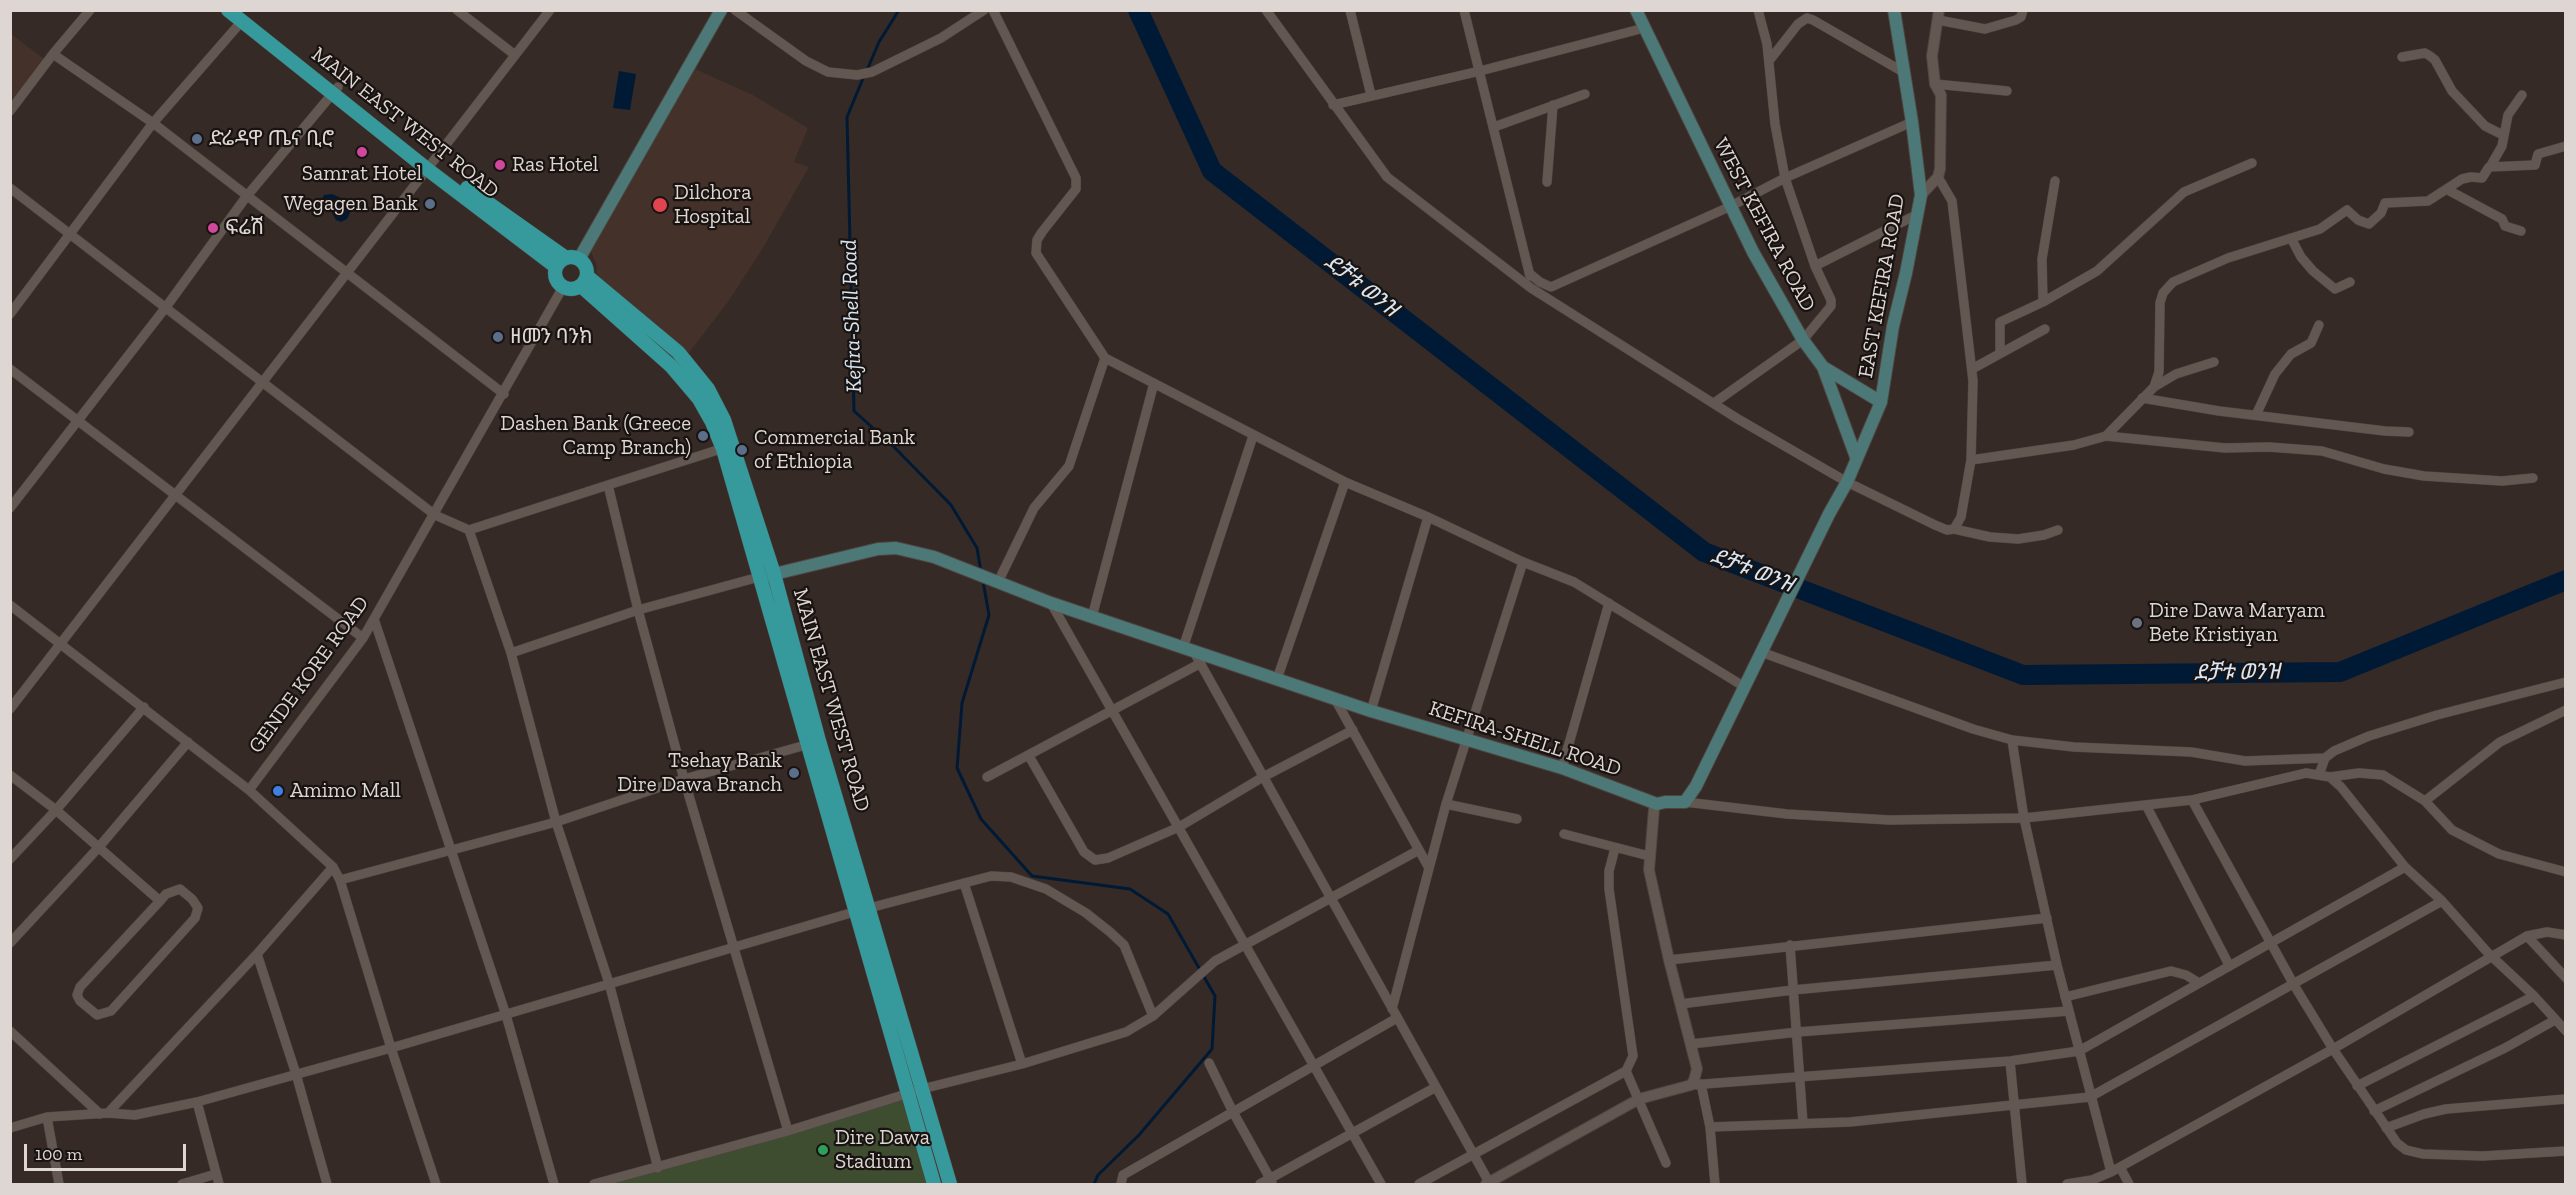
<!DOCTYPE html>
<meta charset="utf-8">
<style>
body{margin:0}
#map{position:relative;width:2576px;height:1195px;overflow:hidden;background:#352a25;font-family:"Zilla Slab",serif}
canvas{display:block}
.frame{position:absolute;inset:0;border:12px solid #ddd6d2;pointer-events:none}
.scale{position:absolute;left:24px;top:1144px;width:162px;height:27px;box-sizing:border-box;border:3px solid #ddd6d2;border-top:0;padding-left:8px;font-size:18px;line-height:21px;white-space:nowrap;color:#ddd6d2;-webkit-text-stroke:4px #181311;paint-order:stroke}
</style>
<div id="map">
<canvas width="2576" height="1195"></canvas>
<div class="frame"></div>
<div class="scale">100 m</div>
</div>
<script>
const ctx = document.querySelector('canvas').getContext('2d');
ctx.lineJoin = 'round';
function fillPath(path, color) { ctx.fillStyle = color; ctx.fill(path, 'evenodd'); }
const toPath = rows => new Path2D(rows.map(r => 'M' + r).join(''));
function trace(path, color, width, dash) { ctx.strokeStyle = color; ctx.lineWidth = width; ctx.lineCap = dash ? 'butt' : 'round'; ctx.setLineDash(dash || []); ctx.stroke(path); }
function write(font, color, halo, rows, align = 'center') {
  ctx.font = font + ' "Zilla Slab","Noto Sans Ethiopic",serif'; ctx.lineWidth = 4.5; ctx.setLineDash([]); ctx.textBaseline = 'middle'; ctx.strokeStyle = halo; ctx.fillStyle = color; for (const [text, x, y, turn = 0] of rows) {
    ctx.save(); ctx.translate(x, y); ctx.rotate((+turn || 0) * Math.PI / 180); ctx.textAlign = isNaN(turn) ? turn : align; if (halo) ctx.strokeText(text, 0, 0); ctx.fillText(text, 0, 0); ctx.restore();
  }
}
const built = toPath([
 [11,34,47,61,11,111],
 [695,69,753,95,808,128,794,162,809,167,763,248,728,302,688,354,662,329,601,278,596,272,597,266,591,252]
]);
const green = toPath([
 [907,1094,934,1184,594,1184]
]);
const water = toPath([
 [619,71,636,74,630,110,613,108],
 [332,194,341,198,348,207,350,213,347,219,341,222,336,220,331,211,321,201,324,195]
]);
const stream = toPath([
 [867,70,879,42,899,10],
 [864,76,847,117,854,411,893,446,951,505,977,548,981,572],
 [983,581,989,615,962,703,957,768,981,819,1032,876,1130,889,1168,914,1215,996,1212,1049,1139,1135,1098,1175,1094,1184]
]);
const river = toPath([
 [1138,10,1212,171,1704,552,2023,675,2340,672,2566,580]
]);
const minor = toPath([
 [457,10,515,55],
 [735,10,806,61,828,72,857,75,872,72,941,38,984,10],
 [993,10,1076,178,1076,189,1042,232,1037,240,1036,253,1105,358,1345,482,1428,517,1523,562,1574,582,1743,686],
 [1266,10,1387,177,1531,288,1738,419,1847,482,1935,525,1947,530,1954,529,1990,537,2018,539,2044,535,2058,530],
 [1350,10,1371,95],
 [1464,10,1530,276],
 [1938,20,1985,29,2016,20,2021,17,2023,10],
 [53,54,153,123,504,394],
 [2402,57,2425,53,2430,56,2435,60,2452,91,2485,126,2503,135],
 [1769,61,1798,24,1807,18,1813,20,1905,73],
 [1935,84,2007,91],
 [1333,105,1480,71,1644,28],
 [10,111,53,54,90,10],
 [1494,127,1585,94],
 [2490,167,2502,146,2508,115,2522,95],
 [1938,177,1952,201,1973,381,1971,460,1961,517,1954,529],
 [1547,182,1553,105],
 [10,188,435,515,469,530,511,653,556,822,609,983,658,1168],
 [2448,190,2502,219,2505,226,2521,231],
 [2291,238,2301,257,2313,271,2335,289,2350,282],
 [1815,266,1918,214],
 [1529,273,1540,282,1551,287,1729,207,1785,178,1912,122],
 [2043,302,2042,259,2055,181],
 [10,314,153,123,242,21],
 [2000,353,2000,322,2043,302,2097,271,2184,192,2252,163],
 [10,369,363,638],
 [1972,369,2045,329],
 [2154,387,2159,372,2160,303,2163,293,2173,282,2228,258,2320,229,2347,210,2358,220,2369,224,2381,213,2385,203,2428,201,2462,179,2471,177,2482,178,2489,167,2535,165,2538,154,2566,146],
 [2142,398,2219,411,2385,431,2409,432],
 [1714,403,1803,340,1831,306,1831,300,1815,266,1785,178,1775,124,1767,44,1758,10],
 [2256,415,2275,374,2291,354,2311,343,2319,325],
 [2106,436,2225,448,2269,447,2322,451,2384,469,2424,476,2502,481,2533,478],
 [727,447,608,485,638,610,684,779,788,1131],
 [1971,460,2074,445,2106,436,2154,387,2176,374,2214,362],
 [10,508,166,307,246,197,338,87],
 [469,530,608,485],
 [998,582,1034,508,1069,466,1105,358],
 [1051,603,1381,1184],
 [10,605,249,790,333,867,340,880,391,1048,197,1102,135,1115,108,1113,47,1117,10,1128],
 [1092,617,1154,383],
 [374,619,506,1015,554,1184],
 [1183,648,1253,436],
 [1194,652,1490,1184],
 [1761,652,1973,729,2012,740,2074,747,2191,752,2245,761,2325,758],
 [511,653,638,610,759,577],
 [1277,679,1345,482],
 [1335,699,1429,868],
 [10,709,550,10],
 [1371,711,1428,517],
 [2012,740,2024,818,2057,965,2111,1172],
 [1029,756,1084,852,1095,860,1108,858,1179,827,1263,777,1353,730],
 [1562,768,1609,603],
 [10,775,56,810,160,901,166,894,180,889,192,899,198,908,195,918,111,1011,97,1015,80,1001,77,995,80,987,160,901],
 [2319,775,2325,758,2334,751,2369,736,2437,715,2566,682],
 [987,777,1201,663],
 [2330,777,2359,773,2383,775,2425,801,2452,830,2499,854,2566,872],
 [249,790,363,638,563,287],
 [2192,800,2294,985,2333,1049,2397,1143,2406,1150,2423,1154,2483,1156,2566,1151],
 [2425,801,2500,742,2566,710],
 [1685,802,1787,814,1889,820,2024,818,2192,800,2306,773,2330,777,2341,787,2405,867,2442,901,2488,953,2534,996,2566,1031],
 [1446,804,1517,819],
 [2146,805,2229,965],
 [1564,834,1649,856],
 [10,859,56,810,144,707],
 [340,880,556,822,684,779,813,743],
 [964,883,1022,1064],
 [2527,936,2566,978],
 [10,943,99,847,188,742],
 [1790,945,1803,1123],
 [257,954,296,1074,327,1184],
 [1669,960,2047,918],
 [2065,997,2171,971,2186,975,2199,983],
 [1680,1004,1793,990,2057,965],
 [1392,1009,1446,804,1523,562],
 [10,1031,100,1114],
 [1691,1044,1798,1032,2069,1011],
 [2010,1061,2022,1184],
 [1209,1063,1233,1112,1272,1182],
 [1626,1071,1666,1163],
 [1701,1084,1710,1127,1715,1184],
 [1691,1085,2010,1061,2079,1051,2405,867],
 [2357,1086,2534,996],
 [197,1102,219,1184],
 [2374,1111,2505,1048,2555,1020],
 [108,1113,257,954,333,867],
 [47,1117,59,1184],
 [1710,1127,1850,1122,2090,1097,2442,901],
 [2386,1128,2424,1114,2446,1109,2566,1099],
 [2120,1167,2129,1184],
 [182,1184,216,1174],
 [436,1184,391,1048,854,912,991,876,1011,877,1046,889,1086,913,1110,932,1124,945,1153,1016],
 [594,1184,788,1131,922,1089,1022,1064,1126,1032,1153,1016,1215,961,1419,850],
 [1121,1184,1123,1175,1397,1018],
 [1260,1184,1436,1087],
 [1419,1184,1626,1071,1633,1056,1609,889,1609,871,1615,848],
 [2067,1184,2092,1180,2111,1172,2333,1049,2527,936,2547,932,2566,935]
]);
const tertiary = toPath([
 [1921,195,1938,177,1940,169,1941,95,1935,84,1932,56,1939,10],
 [1486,1184,1639,1099,1691,1085,1694,1080,1697,1069,1669,960,1649,870,1654,809,1657,804]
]);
const secondary = toPath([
 [1636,10,1753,252,1803,340,1823,367,1856,457],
 [579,259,721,10],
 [1823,367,1881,402],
 [766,576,878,549,896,548,934,557,1051,603,1371,711,1562,768,1657,804,1665,802,1685,802,1696,786,1829,514,1847,482,1881,402,1893,326,1906,273,1921,195,1912,122,1894,10]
]);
const primary = toPath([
 [228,10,427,169,556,267],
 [467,188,566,258],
 '555 273a16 16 0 1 1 32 0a16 16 0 1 1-32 0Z',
 [587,276,678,352,708,389,724,420,774,574,819,741,950,1184],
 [581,286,671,366,699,399,712,422,723,449,934,1184]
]);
const markers = [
 [197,139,6,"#5c6f8a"],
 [362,152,6,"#d1479c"],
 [500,165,6,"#d1479c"],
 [430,204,6,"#5c6f8a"],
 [660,205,8,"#e0444e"],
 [213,228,6,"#d1479c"],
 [498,337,6,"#5c6f8a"],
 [703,436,6,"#5c6f8a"],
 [742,450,6,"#5c6f8a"],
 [2137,623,6,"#6b7280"],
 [794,773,6,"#5c6f8a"],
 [278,791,6,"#3f7fe0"],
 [823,1150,6,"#2e9e5b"]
];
const streetNames = [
 ["MAIN EAST WEST ROAD",405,123,38],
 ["WEST KEFIRA ROAD",1764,225,62],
 ["EAST KEFIRA ROAD",1882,286,-80],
 ["GENDE KORE ROAD",309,675,-54],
 ["MAIN EAST WEST ROAD",831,700,74],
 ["KEFIRA-SHELL ROAD",1525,739,18]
];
const poiNames = [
 ["ድሬዳዋ ጤና ቢሮ",209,139],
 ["Ras Hotel",512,165],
 ["Samrat Hotel",362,174,"center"],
 ["Dilchora",674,193],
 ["Hospital",674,217],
 ["Wegagen Bank",418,204,"right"],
 ["ፍሬሽ",225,228],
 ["ዘመን ባንክ",510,337],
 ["Dashen Bank (Greece",691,424,"right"],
 ["Camp Branch)",691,448,"right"],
 ["Commercial Bank",754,438],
 ["of Ethiopia",754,462],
 ["Dire Dawa Maryam",2149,611],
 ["Bete Kristiyan",2149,635],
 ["Tsehay Bank",782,761,"right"],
 ["Dire Dawa Branch",782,785,"right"],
 ["Amimo Mall",290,791],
 ["Dire Dawa",835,1138],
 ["Stadium",835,1162]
];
const waterNames = [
 ["ደቻቱ ወንዝ",1361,286,38],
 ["Kefira-Shell Road",852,316,-92],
 ["ደቻቱ ወንዝ",1752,571,21],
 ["ደቻቱ ወንዝ",2237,673,-1]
];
fillPath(built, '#43312a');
fillPath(green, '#3e4d30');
fillPath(water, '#001a36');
trace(stream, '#001a36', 3);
trace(river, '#001a36', 20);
trace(minor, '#4e4541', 10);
trace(tertiary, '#4e4541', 12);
trace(secondary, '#4e4541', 14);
trace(primary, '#4e4541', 15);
trace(minor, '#635752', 9);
trace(tertiary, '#635752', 10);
trace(secondary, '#4c7977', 12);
trace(primary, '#369a9c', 14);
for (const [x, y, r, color] of markers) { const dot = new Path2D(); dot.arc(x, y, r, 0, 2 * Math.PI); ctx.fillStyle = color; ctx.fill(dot); trace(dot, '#181311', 2); }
write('21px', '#ddd6d2', '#181311', streetNames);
write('21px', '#ddd6d2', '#181311', poiNames, 'left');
write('italic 22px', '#d8e5f2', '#181311', waterNames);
</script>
